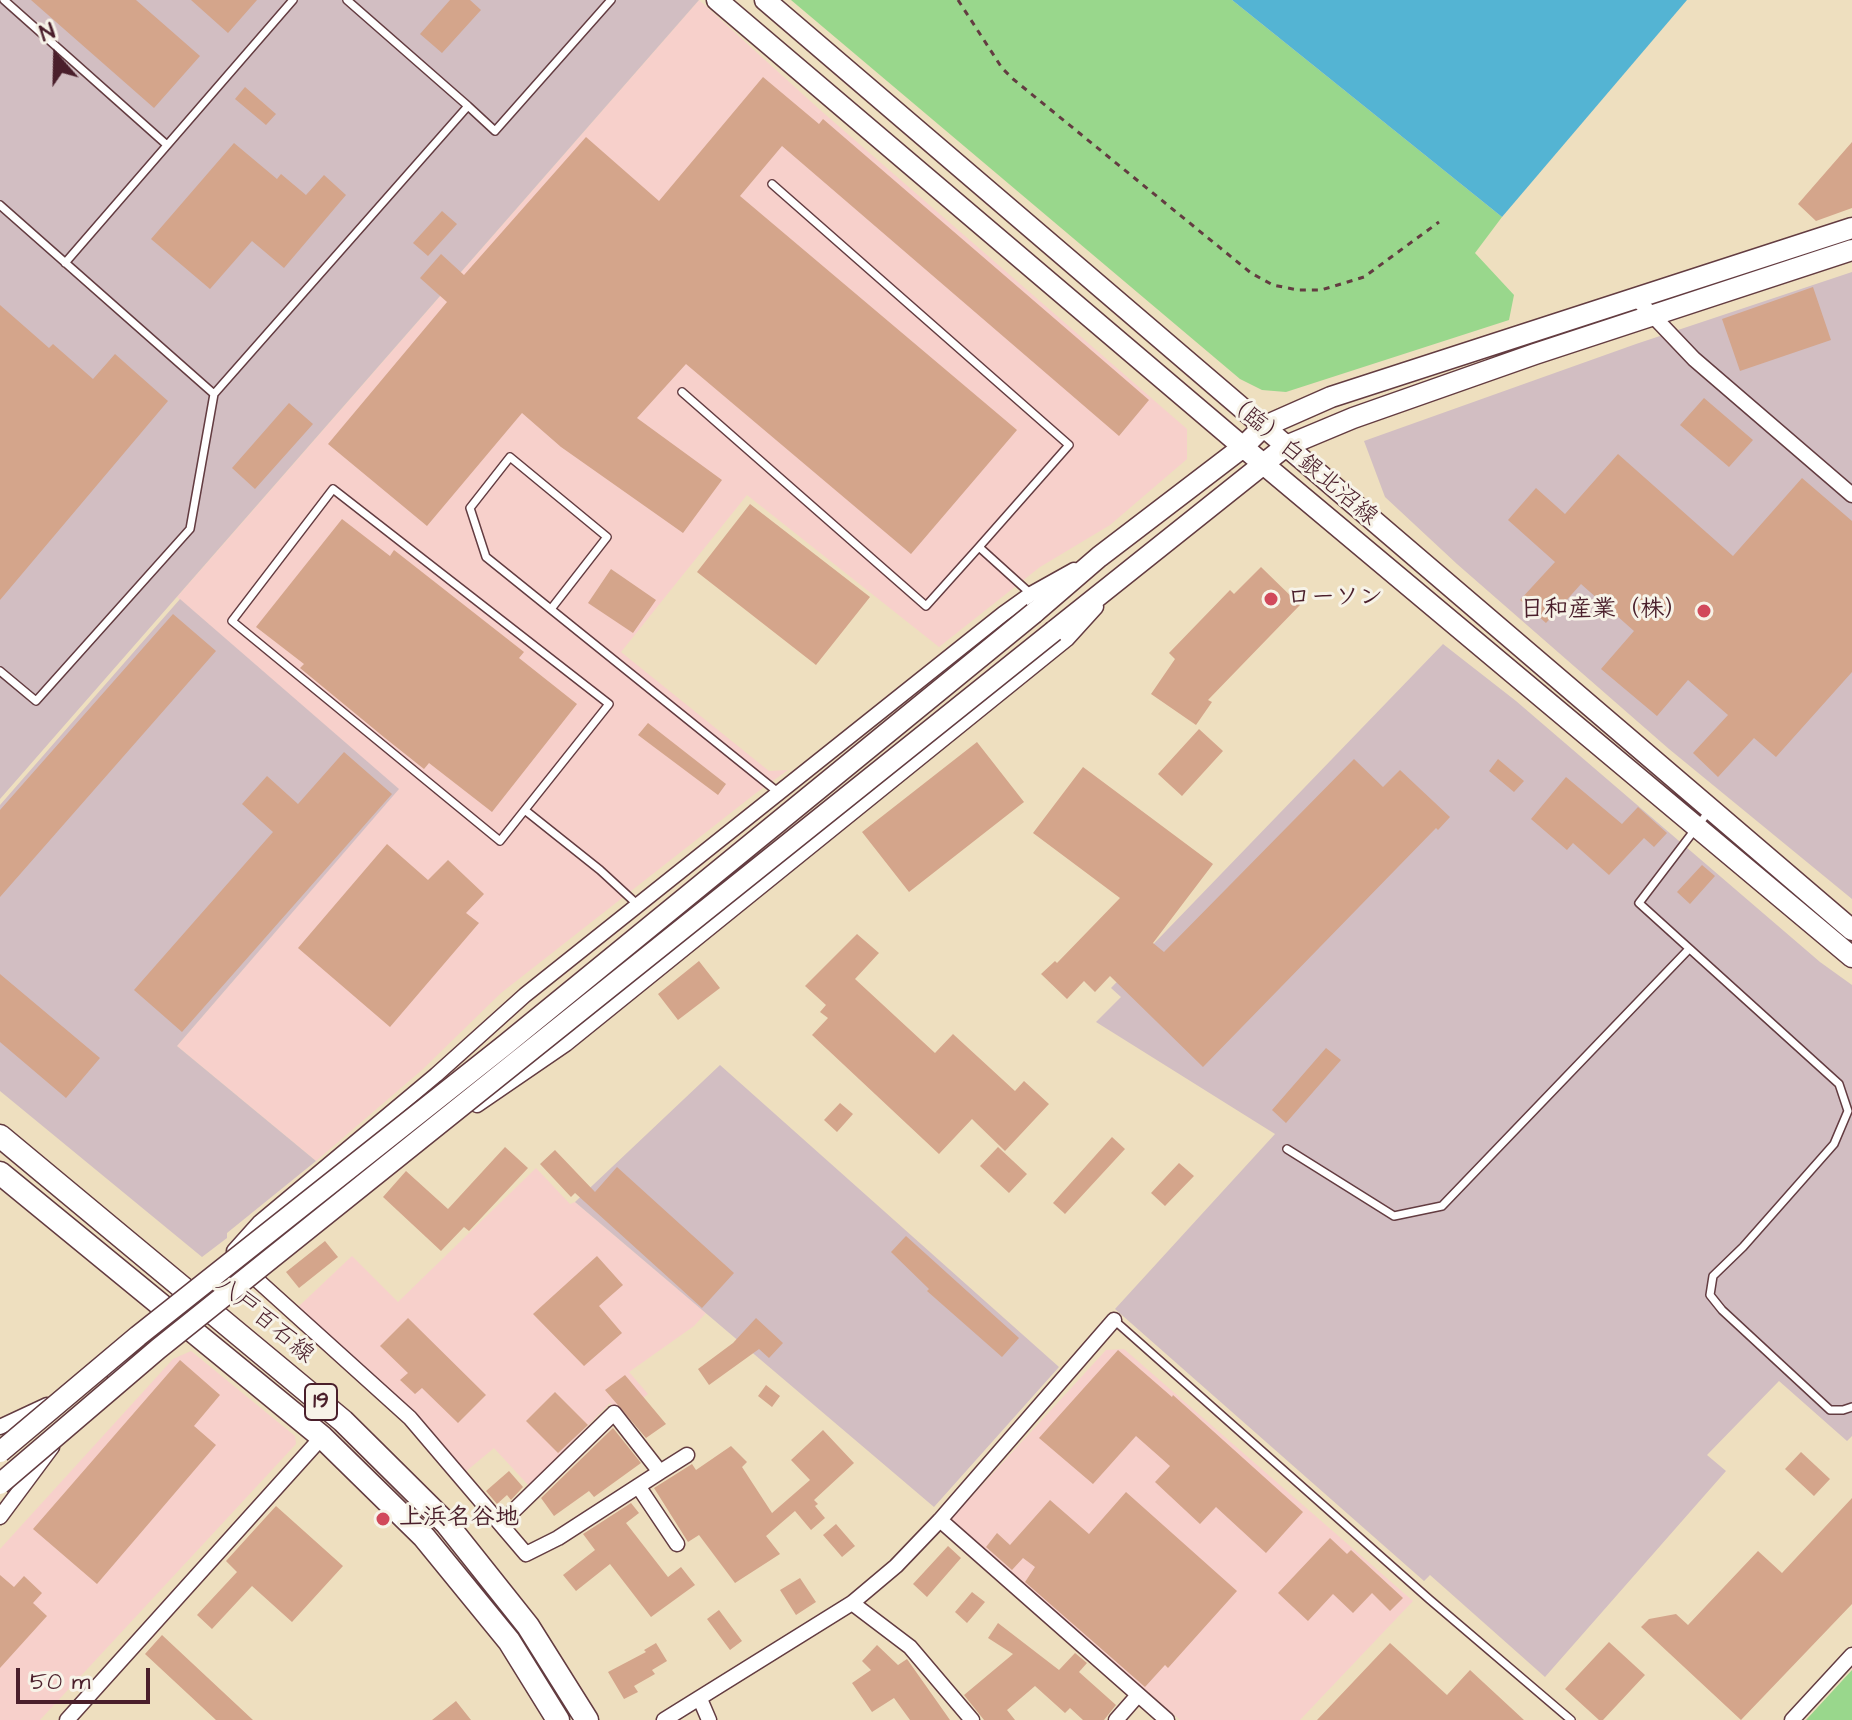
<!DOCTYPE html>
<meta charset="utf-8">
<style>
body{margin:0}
#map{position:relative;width:1852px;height:1720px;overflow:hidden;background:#eedfbf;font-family:"Architects Daughter",sans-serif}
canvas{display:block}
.north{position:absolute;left:16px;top:16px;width:80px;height:80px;-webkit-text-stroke:6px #f7f3e8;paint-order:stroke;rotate:340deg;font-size:22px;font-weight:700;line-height:32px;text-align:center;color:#4a1f2b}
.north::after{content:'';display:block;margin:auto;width:28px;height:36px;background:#4a1f2b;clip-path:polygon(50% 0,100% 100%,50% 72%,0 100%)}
.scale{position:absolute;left:16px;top:1668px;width:134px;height:36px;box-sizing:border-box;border:4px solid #4a1f2b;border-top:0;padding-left:10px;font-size:24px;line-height:28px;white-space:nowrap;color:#4a1f2b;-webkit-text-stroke:6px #f7f3e8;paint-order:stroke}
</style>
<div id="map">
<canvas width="1852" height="1720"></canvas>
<div class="north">N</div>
<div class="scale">50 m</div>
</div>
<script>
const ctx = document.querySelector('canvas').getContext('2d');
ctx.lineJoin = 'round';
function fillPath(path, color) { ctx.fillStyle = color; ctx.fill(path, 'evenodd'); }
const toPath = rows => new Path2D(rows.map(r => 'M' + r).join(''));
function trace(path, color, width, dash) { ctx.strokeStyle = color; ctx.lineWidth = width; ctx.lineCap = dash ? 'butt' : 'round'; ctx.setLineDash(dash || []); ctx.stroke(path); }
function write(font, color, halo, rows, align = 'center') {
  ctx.font = font + ' "Architects Daughter","Klee One",sans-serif'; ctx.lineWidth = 6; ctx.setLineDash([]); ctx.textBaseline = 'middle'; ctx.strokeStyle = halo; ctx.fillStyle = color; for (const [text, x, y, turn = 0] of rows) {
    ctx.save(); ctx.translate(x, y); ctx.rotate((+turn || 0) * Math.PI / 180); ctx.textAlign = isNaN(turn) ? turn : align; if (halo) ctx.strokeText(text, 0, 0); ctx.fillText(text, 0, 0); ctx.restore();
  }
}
const built = toPath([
 [699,0,819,109,1187,429,1187,459,1110,525,1040,567,939,647,747,495,621,652,769,771,788,770,756,793,501,993,423,1069,316,1161,177,1046,398,789,177,597],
 [536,1168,570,1204,575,1202,706,1313,694,1326,629,1372,648,1394,621,1415,610,1403,529,1486,494,1448,464,1473,414,1416,298,1307,352,1256,398,1302],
 [1124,1349,1413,1601,1300,1720,1180,1720,951,1519,1106,1350],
 [191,1351,295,1436,296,1444,40,1720,0,1720,0,1549,173,1359]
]);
const industrial = toPath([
 [0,0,699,0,0,799],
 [1852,272,1852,899,1669,749,1457,564,1385,497,1364,441,1636,344],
 [180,599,399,789,177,1046,316,1161,227,1233,227,1238,202,1257,0,1091,0,805],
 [1443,644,1516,701,1820,962,1852,985,1852,1436,1847,1441,1779,1381,1707,1455,1726,1471,1545,1677,1430,1575,1424,1581,1115,1309,1275,1134,1096,1022,1121,997,1111,988],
 [720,1065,1059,1367,934,1507,575,1202]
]);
const green = toPath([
 [791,0,1232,0,1502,217,1475,253,1514,295,1509,320,1286,392,1262,390,1240,379],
 [1852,1670,1852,1720,1806,1720]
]);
const water = toPath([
 [1232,0,1687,0,1502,217]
]);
const building = toPath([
 [31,0,136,0,200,56,154,108],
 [191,0,257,0,228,33],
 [450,0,470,0,481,10,442,53,420,34],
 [763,77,819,124,823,119,1149,400,1119,436,782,146,740,196,1017,430,911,554,686,364,637,418,722,480,683,533,561,447,522,413,427,526,328,444,447,302,420,278,441,254,464,275,586,137,659,201],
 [245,87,276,114,266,125,235,99],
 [1852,142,1852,208,1816,221,1798,204],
 [234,143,277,179,281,174,306,195,324,175,346,195,284,268,252,241,210,289,151,239],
 [442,211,457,224,428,256,413,243],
 [1813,287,1831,340,1740,371,1722,319],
 [0,305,49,348,53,344,93,379,115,354,168,401,0,600],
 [1704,398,1753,440,1729,467,1680,425],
 [289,403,313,424,255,489,232,468],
 [1618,454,1733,556,1802,478,1852,521,1852,672,1776,757,1754,738,1718,777,1693,753,1728,715,1688,680,1657,716,1601,669,1634,631,1581,584,1546,623,1520,600,1555,562,1508,520,1536,488,1565,514],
 [750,504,870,597,816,665,697,572],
 [342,519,390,556,394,550,524,652,519,658,577,704,492,812,429,763,424,769,385,738,300,668,304,664,256,627],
 [1261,567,1300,605,1208,700,1212,702,1196,725,1151,694,1175,659,1169,653,1230,590,1234,594],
 [611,569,656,600,633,633,588,603],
 [173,614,216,651,0,897,0,810],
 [648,723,726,784,718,795,638,735],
 [1199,729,1223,751,1182,796,1158,774],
 [977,742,1024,802,909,892,862,832],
 [344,752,392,794,182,1032,134,990,273,832,242,804,267,776,298,804],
 [1354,759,1383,787,1400,770,1450,817,1438,830,1436,828,1203,1067,1110,976,1095,992,1084,981,1067,999,1041,974,1055,961,1057,963,1120,898,1033,833,1083,767,1213,864,1153,943,1164,952],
 [1498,759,1524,781,1514,792,1489,771],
 [1566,777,1622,824,1638,807,1667,833,1654,847,1644,838,1609,875,1573,843,1567,850,1531,819],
 [387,844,428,880,448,860,484,894,466,913,479,923,390,1027,298,948],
 [1702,865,1715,876,1690,904,1677,892],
 [857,934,879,953,855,979,935,1053,953,1034,1015,1091,1024,1081,1049,1104,1005,1151,972,1119,939,1154,812,1035,828,1018,820,1012,826,1005,805,986],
 [699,961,720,988,678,1020,658,994],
 [0,974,100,1058,66,1098,0,1042],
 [1326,1048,1341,1060,1286,1123,1272,1110],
 [840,1103,853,1114,837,1132,824,1120],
 [1112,1137,1125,1149,1065,1214,1053,1203],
 [505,1147,528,1168,469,1231,464,1227,441,1251,383,1197,406,1171,448,1209],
 [998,1147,1027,1174,1009,1193,980,1166],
 [555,1150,595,1192,617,1167,734,1273,702,1308,575,1193,571,1197,540,1164],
 [1179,1163,1194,1176,1165,1206,1151,1193],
 [906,1236,1019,1338,1002,1357,927,1291,929,1289,891,1252],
 [325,1241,338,1257,299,1288,286,1272],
 [597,1256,623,1285,599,1306,622,1333,584,1366,533,1314],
 [408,1318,486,1395,458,1423,422,1388,415,1394,400,1380,408,1373,380,1346],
 [756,1318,783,1343,769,1358,759,1349,709,1385,698,1369,733,1343],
 [1118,1350,1172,1397,1173,1395,1303,1512,1266,1553,1216,1507,1200,1524,1155,1482,1170,1466,1136,1436,1093,1484,1039,1438],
 [180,1360,220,1395,194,1426,216,1445,97,1584,33,1529],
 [625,1375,666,1424,646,1438,605,1390],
 [766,1385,780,1396,772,1407,758,1396],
 [555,1392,588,1425,558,1453,526,1421],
 [613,1428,641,1463,594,1497,589,1491,554,1516,541,1498],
 [823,1430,854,1463,814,1500,818,1504,815,1506,825,1518,811,1530,795,1511,766,1536,780,1554,735,1583,699,1535,688,1542,654,1488,692,1464,696,1470,731,1446,747,1462,742,1467,772,1513,810,1480,791,1460],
 [1801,1452,1830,1479,1814,1496,1785,1469],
 [509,1471,523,1487,511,1500,507,1495,497,1504,486,1491],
 [1126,1492,1237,1591,1168,1668,1165,1665,1145,1687,1025,1582,1035,1567,1023,1558,1012,1570,986,1547,997,1533,1010,1545,1050,1500,1089,1534],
 [1852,1498,1852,1604,1741,1720,1641,1627,1649,1619,1676,1614,1688,1625,1758,1551,1782,1573],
 [631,1503,639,1513,626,1523,668,1577,681,1567,695,1585,651,1617,610,1564,576,1591,563,1575,595,1550,583,1534],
 [276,1506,343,1566,292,1622,252,1586,212,1629,197,1615,237,1572,226,1561],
 [836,1524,855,1546,842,1557,823,1535],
 [1330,1538,1347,1554,1351,1550,1403,1598,1390,1611,1372,1593,1353,1613,1333,1594,1308,1621,1278,1593],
 [948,1546,961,1558,927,1597,913,1584],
 [0,1575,14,1587,24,1576,42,1593,33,1603,47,1616,0,1668],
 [800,1578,816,1602,796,1615,780,1590],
 [972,1592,985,1602,967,1623,955,1612],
 [719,1610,742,1641,730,1650,707,1619],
 [998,1623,1059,1670,1075,1653,1087,1663,1079,1672,1116,1705,1104,1720,1083,1720,1070,1708,1065,1713,1035,1686,1007,1710,1015,1720,984,1720,964,1695,1013,1654,988,1638],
 [162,1635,253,1720,216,1720,145,1654],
 [1609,1642,1645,1675,1603,1720,1599,1720,1565,1689],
 [656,1643,667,1661,652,1670,655,1674,634,1686,638,1692,624,1699,608,1672,646,1652,644,1650],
 [1390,1643,1447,1695,1470,1670,1524,1720,1317,1720],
 [877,1645,898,1665,907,1659,950,1720,910,1720,894,1698,872,1712,852,1683,871,1670,862,1661],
 [456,1701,471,1720,432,1720]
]);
const path = toPath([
 [958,0,1002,68,1013,79,1251,273,1273,285,1298,290,1321,290,1364,277,1439,222]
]);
const lane = toPath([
 [4,0,167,145],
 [468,106,495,131,611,0],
 [772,184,1069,445,979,547,1031,594],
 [0,205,214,394],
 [65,263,293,0],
 [682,392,926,606,979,547],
 [333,489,609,704,500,841,232,621,333,489],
 [551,609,607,537,510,457,470,508,486,557,779,793],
 [0,671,36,701,190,529,214,394,468,106,347,0],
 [526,811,600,870,638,905],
 [1709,811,1639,903,1839,1084,1848,1111,1834,1144,1743,1247,1713,1276,1710,1295,1722,1310,1830,1410,1843,1410,1852,1407],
 [1287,1149,1394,1216,1442,1206,1689,949],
 [1114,1320,1429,1599,1571,1720]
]);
const street = toPath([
 [1635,297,1694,359,1852,495],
 [477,1105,566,1044,1067,639,1096,607],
 [234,1251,260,1222,436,1075,525,995,1003,614,1031,594,1074,570],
 [245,1269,410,1418,526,1554,558,1538,660,1472,614,1413,501,1523],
 [0,1427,47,1405],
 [660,1472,687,1455],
 [638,1486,677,1544],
 [0,1517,52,1447],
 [940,1520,1167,1720],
 [852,1603,910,1647,972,1720],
 [700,1699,709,1720],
 [67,1720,322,1437],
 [664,1720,852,1603,896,1566,940,1520,1114,1320],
 [1116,1720,1138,1695],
 [1792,1720,1852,1655]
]);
const secondary = toPath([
 [717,0,1243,447,1852,957],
 [765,0,1852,930],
 [1034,613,1099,557,1243,447,1263,427,1331,397,1852,228],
 [1054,631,1286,446,1353,418,1535,354,1852,250],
 [116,1371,201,1302]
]);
const primary = toPath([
 [0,1136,343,1421,446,1523,528,1626,587,1720],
 [0,1173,322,1437,424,1537,509,1641,558,1720]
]);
const secondaryBridge = toPath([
 [0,1452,138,1336,505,1045,1034,613],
 [0,1484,158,1349,1054,631]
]);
const markers = [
 [1271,599,8,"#d1495b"],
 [1704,611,8,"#d1495b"],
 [383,1519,8,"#d1495b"]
];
const shields = [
 [321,1402,32]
];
const shieldNames = [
 ["19",321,1402]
];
const streetNames = [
 ["（臨）白銀北沼線",1300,460,40],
 ["八戸百石線",264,1321,40]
];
const poiNames = [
 ["ローソン",1287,599],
 ["日和産業（株）",1688,611,"right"],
 ["上浜名谷地",399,1519]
];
fillPath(built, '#f7d0cb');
fillPath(industrial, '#d2bec2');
fillPath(green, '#99d78c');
fillPath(water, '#54b4d3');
fillPath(building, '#d4a58b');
trace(lane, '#633c41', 10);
trace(street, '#633c41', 17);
trace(secondary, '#633c41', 23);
trace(primary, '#633c41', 25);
trace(path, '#633c41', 3, [6, 6]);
trace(lane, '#fff', 7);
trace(street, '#fff', 14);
trace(secondary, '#fff', 20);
trace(primary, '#fff', 22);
trace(secondaryBridge, '#633c41', 23, []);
trace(secondaryBridge, '#fff', 20);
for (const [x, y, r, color] of markers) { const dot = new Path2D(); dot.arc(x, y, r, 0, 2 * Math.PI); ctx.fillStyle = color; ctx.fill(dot); trace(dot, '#f7f3e8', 3); }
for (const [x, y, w] of shields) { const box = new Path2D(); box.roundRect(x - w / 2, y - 18, w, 36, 6); ctx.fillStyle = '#f7f3e8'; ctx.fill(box); trace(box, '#4a1f2b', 2); }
write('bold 22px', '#4a1f2b', null, shieldNames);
write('24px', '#4a1f2b', '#f7f3e8', streetNames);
write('bold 24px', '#4a1f2b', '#f7f3e8', poiNames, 'left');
</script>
